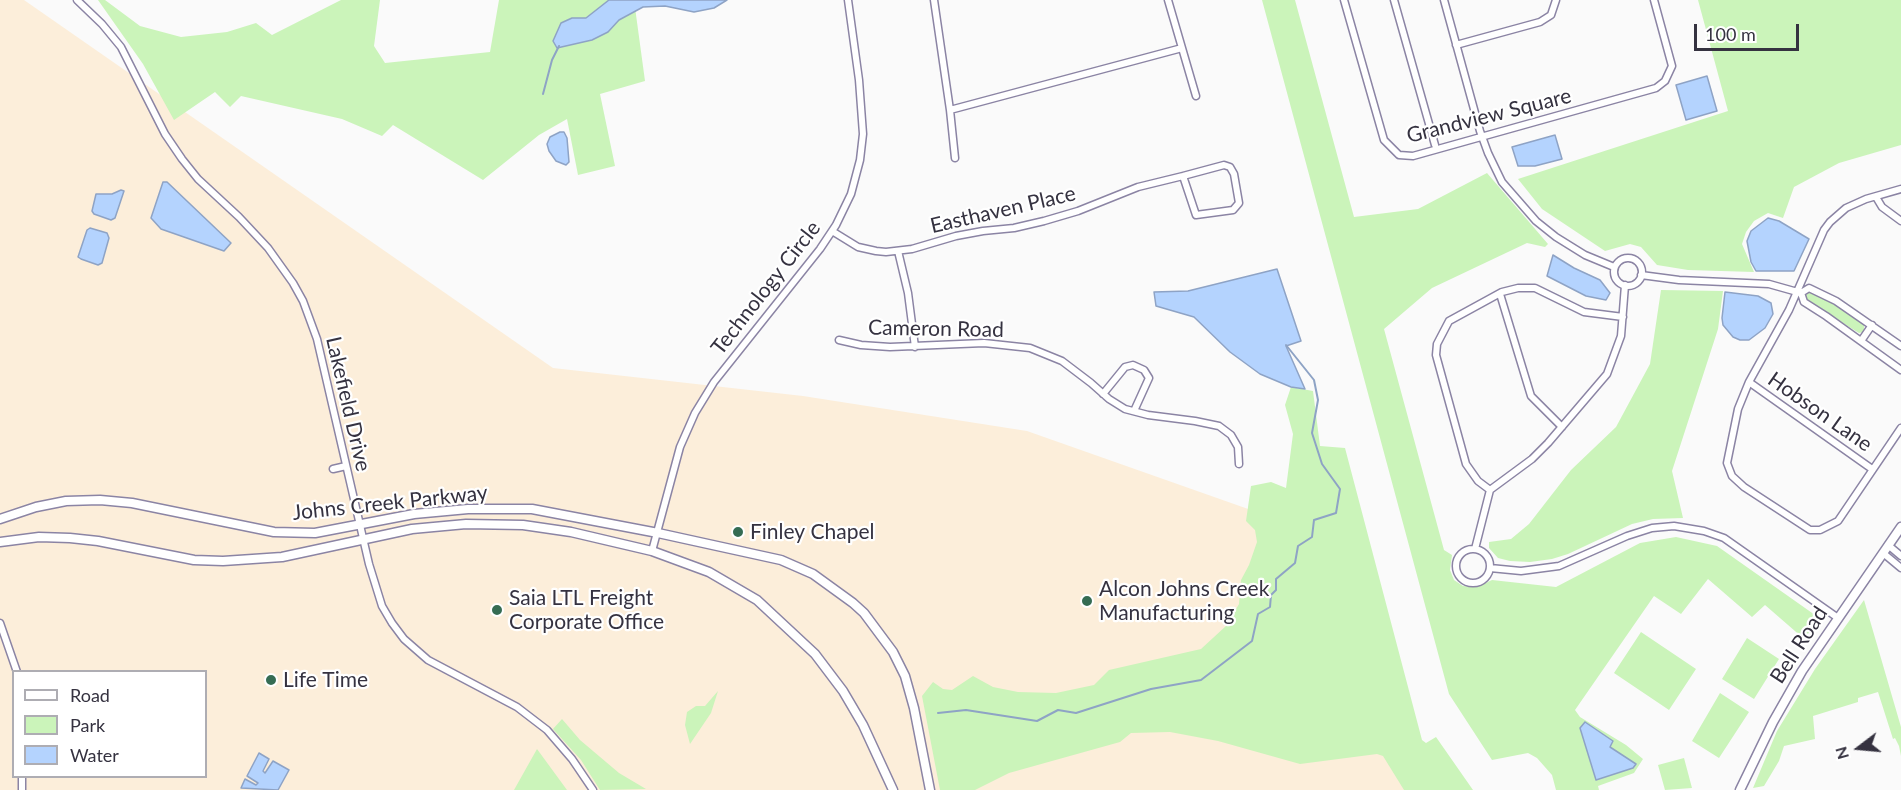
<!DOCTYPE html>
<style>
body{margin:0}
#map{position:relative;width:1901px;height:790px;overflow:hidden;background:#fafafa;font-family:Lato,sans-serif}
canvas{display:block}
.legend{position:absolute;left:12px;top:670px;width:195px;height:108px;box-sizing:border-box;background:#fff;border:2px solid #aeadb3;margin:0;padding:8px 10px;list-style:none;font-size:18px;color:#353240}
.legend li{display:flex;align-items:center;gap:12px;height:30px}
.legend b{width:30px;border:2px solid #aeadb3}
.north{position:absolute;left:1829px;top:718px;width:60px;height:60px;-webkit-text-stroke:4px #fff;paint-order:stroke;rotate:254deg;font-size:16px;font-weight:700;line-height:24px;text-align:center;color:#353240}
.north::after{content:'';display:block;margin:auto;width:21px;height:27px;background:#353240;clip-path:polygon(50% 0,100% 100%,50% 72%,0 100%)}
.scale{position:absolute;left:1694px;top:24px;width:105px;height:27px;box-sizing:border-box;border:3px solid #353240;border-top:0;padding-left:8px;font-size:18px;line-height:21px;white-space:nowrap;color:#353240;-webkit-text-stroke:4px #fff;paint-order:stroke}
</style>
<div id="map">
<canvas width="1901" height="790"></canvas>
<ul class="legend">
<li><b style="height:8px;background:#fff"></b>Road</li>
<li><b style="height:16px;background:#cbf4ba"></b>Park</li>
<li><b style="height:16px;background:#b4d3fe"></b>Water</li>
</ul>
<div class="north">N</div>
<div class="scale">100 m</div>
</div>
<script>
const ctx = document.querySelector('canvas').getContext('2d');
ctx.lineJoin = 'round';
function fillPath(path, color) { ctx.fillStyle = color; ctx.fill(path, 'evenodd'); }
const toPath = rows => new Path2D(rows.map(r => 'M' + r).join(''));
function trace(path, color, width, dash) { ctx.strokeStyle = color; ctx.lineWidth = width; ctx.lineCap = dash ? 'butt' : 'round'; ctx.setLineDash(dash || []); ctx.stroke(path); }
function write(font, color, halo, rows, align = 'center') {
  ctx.font = font + ' Lato,sans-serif'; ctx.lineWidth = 4.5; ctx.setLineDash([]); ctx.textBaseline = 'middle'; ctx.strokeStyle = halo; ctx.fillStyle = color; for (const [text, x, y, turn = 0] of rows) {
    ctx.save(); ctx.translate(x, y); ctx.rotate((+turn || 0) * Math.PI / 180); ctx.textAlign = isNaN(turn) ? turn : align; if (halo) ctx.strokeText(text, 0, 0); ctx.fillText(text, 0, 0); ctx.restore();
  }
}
const commercial = toPath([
 [0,0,24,0,553,368,803,396,1027,431,1251,510,1409,790,0,790],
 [14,672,206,672,206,776,14,776]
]);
const green = toPath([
 [98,0,105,0,140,26,181,37,227,32,256,23,272,35,341,0,380,0,374,46,385,63,490,52,499,0,634,0,645,81,600,94,615,166,578,175,567,119,539,135,483,180,393,125,382,136,342,119,241,96,230,107,215,92,174,120,143,64],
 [1262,0,1295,0,1354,217,1418,209,1487,173,1548,244,1545,247,1527,243,1432,288,1384,329,1444,550,1452,555,1450,570,1454,580,1463,586,1477,587,1492,580,1556,587,1640,543,1676,537,1717,546,1815,615,1811,631,1803,638,1765,605,1752,617,1708,579,1681,614,1654,596,1575,710,1580,717,1626,745,1643,759,1634,773,1598,786,1599,790,1556,790,1552,775,1537,758,1528,753,1492,760,1449,694],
 [1698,0,1901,0,1901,145,1839,163,1794,187,1783,218,1768,213,1754,221,1746,232,1742,244,1754,272,1688,270,1657,265,1641,247,1630,244,1605,251,1542,209,1518,179,1728,111],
 [1661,290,1723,291,1718,329,1672,471,1683,518,1653,519,1632,524,1568,554,1552,559,1530,562,1510,561,1498,558,1489,548,1489,542,1511,539,1529,524,1571,470,1616,427,1650,364],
 [1809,292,1832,302,1864,323,1864,332,1859,333,1807,301,1805,296],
 [1291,387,1313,391,1320,446,1345,448,1422,740,1426,743,1436,737,1473,790,1404,790,1383,756,1377,754,1300,764,1218,741,1170,732,1131,733,1120,742,1009,773,975,790,940,790,922,696,933,682,943,689,952,690,973,676,993,687,1018,692,1056,693,1094,685,1109,670,1201,649,1226,626,1239,604,1241,580,1249,565,1257,542,1255,530,1246,521,1251,486,1271,482,1286,488,1293,434,1285,405],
 [1864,600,1901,727,1901,756,1899,746,1895,738,1893,739,1878,692,1858,698,1858,702,1813,716,1815,739,1784,746,1779,761,1764,786,1753,788,1777,731,1815,669],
 [1641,632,1696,669,1669,710,1614,673],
 [1747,638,1779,659,1754,699,1722,679],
 [718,691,711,713,690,744,685,725,687,712,696,706,705,706],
 [1720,693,1749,712,1719,758,1692,741],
 [562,719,580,740,619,773,646,789,600,790,581,760,553,729],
 [537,749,567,790,514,790],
 [1684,758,1692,788,1665,790,1658,765]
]);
const water = toPath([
 [609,0,727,0,714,8,694,12,665,6,643,7,619,20,608,32,592,40,557,48,553,41,561,23,572,18,586,18,609,0],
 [1707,76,1717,111,1686,120,1676,85,1707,76],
 [560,132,564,132,567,138,569,162,566,165,556,161,549,151,547,144,550,137,560,132],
 [1555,135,1562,159,1535,166,1518,166,1512,147,1555,135],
 [163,182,167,182,231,243,224,251,161,229,151,218,163,182],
 [121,190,124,191,115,218,111,220,94,214,92,211,96,194,112,194,121,190],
 [1768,218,1779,221,1809,239,1794,271,1756,271,1751,262,1747,241,1751,231,1768,218],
 [90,228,107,233,109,238,102,263,98,265,81,259,78,257,87,230,90,228],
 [1553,255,1574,268,1600,280,1610,293,1606,300,1586,296,1547,276,1553,255],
 [1277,269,1301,341,1286,346,1305,389,1291,387,1260,374,1230,352,1194,317,1156,306,1154,292,1188,291,1277,269],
 [1725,292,1758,296,1771,303,1773,314,1765,328,1749,340,1740,340,1733,337,1723,325,1722,318,1725,292],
 [1585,722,1613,741,1610,747,1636,764,1633,768,1596,780,1580,728,1585,722],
 [259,753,269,759,263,771,265,773,273,761,289,770,278,790,241,788,245,779,256,785,258,783,247,776,259,753]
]);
const stream = toPath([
 [543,94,552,60,559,46],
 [938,713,966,710,1037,721,1058,710,1076,713,1151,689,1201,680,1252,641,1258,614,1270,607,1271,595,1276,590,1276,579,1295,563,1298,546,1312,537,1314,520,1336,513,1340,489,1322,464,1312,433,1318,400,1314,380,1286,345]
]);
const street = toPath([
 [77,0,102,24,121,47,165,134,182,159,198,179,239,217,268,248,293,283,303,301,317,339,369,564,382,606,392,623,404,639,428,660,517,707,547,730,572,759,593,790],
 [934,0,950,110,955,158],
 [1168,0,1196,96],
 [1344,0,1384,140,1399,155,1413,156,1656,88,1665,81,1672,66,1654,0],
 [1394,0,1435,145],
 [1444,0,1480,131,1488,153,1502,182,1536,221,1556,237,1585,255,1614,267],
 [1456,45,1540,22,1551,15,1556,0],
 [950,110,1182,48],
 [1901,189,1866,199,1846,208,1830,222,1824,230,1789,310,1749,382,1738,409,1727,463,1732,476,1744,487,1810,530,1820,530,1838,521,1901,428],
 [1876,197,1882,207,1901,221],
 [832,231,858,247,876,251,886,252,912,249,956,236,983,231,1014,228,1044,221,1078,211,1138,187,1183,176,1224,165,1230,167,1234,174,1239,203,1233,210,1196,215,1183,176],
 [898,251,908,293,915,347],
 '1614 272a14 14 0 1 1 28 0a14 14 0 1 1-28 0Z',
 [1641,275,1679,280,1769,284,1801,293],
 [1801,293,1804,302,1826,316,1901,370],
 [1801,293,1809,288,1836,301,1901,346],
 [1500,294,1531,396,1562,427],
 [839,340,861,345,890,347,984,343,1030,348,1062,361,1091,383,1109,399,1125,409,1148,415,1195,421,1219,426,1231,435,1238,447,1239,464],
 [1861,341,1872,325],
 [1749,382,1872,469],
 [1103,394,1125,367,1133,365,1144,370,1149,378,1134,411],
 [333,469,346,466],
 [1490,490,1478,481,1466,464,1436,355,1437,344,1449,321,1502,292,1518,288,1535,288,1584,312,1623,317],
 [1490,490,1532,459,1548,443,1607,374,1621,336,1625,285],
 [1888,545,1901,556],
 [1475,549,1490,490],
 '1456 566a17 17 0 1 1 34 0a17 17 0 1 1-34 0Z',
 [652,551,680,447,695,413,714,382,820,249,836,225,851,194,860,160,863,134,859,80,848,0],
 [1883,553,1901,568],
 [1490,568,1521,571,1559,566,1627,536,1652,528,1674,526,1704,531,1724,538,1838,618],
 [0,623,17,672],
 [22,790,22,776]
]);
const secondary = toPath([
 [0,519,36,507,66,501,100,500,132,503,274,532,315,533,414,514,468,509,532,509,658,533,781,560,813,574,853,603,864,613,893,652,905,676,914,708,930,790],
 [0,542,39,537,70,538,98,541,194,560,223,561,282,557,412,529,466,524,523,525,571,532,652,551,709,572,757,600,815,654,843,691,863,725,893,790],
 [1740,790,1773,722,1802,671,1901,527]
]);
const markers = [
 [738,532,6,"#356c53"],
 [1087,601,6,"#356c53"],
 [497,610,6,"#356c53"],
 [271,680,6,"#356c53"]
];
const streetNames = [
 ["Grandview Square",1489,116,-14],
 ["Easthaven Place",1003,210,-13],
 ["Technology Circle",766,288,-52],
 ["Cameron Road",936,329,1],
 ["Lakefield Drive",348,404,77],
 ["Hobson Lane",1820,412,35],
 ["Johns Creek Parkway",390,503,-6],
 ["Bell Road",1799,645,-57]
];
const poiNames = [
 ["Finley Chapel",750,532],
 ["Alcon Johns Creek",1099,589],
 ["Manufacturing",1099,613],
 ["Saia LTL Freight",509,598],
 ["Corporate Office",509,622],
 ["Life Time",283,680]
];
fillPath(commercial, '#fceeda');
fillPath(green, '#cbf4ba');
fillPath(water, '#b4d3fe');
trace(water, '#8ea3c5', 1.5);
trace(stream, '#8ea3c5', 2);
trace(street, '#8b84a4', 9);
trace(secondary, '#8b84a4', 11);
trace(street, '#fff', 6);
trace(secondary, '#fff', 8);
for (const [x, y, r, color] of markers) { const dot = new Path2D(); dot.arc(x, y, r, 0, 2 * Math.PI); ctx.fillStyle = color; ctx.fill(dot); trace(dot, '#fff', 2); }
write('21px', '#353240', '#fff', streetNames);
write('21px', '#353240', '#fff', poiNames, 'left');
</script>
